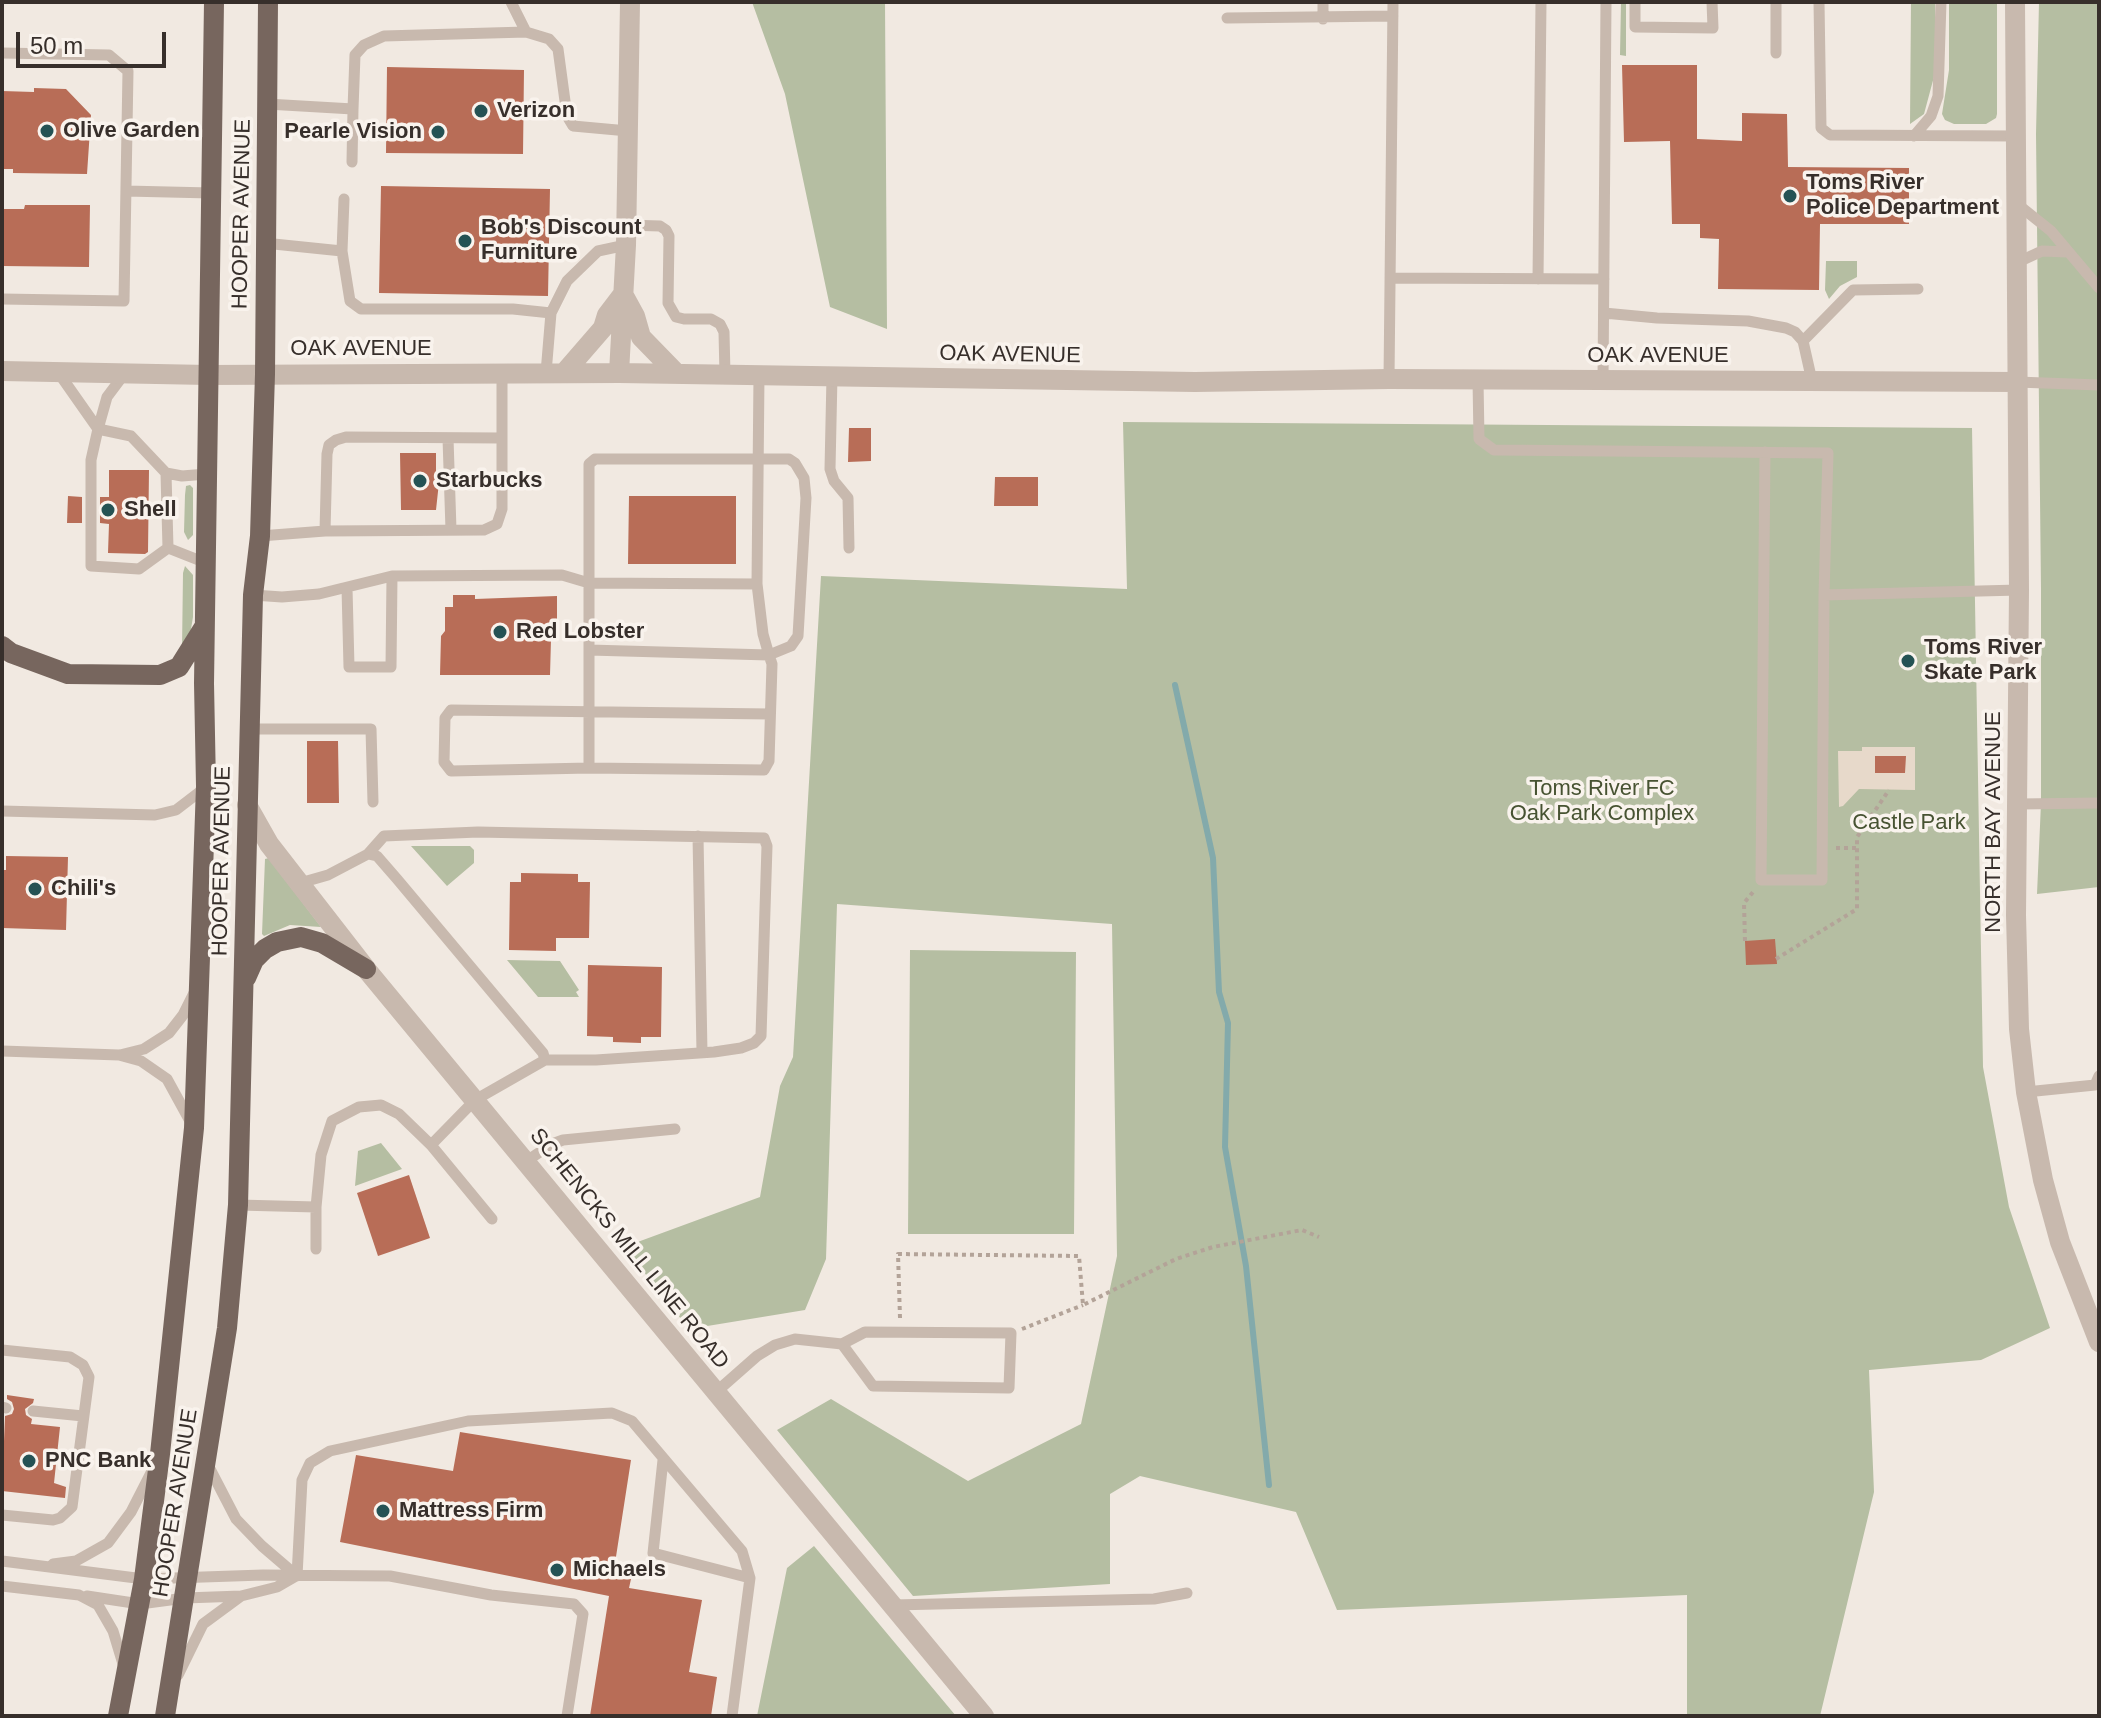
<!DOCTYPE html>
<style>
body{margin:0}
#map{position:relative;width:2101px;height:1718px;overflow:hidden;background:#f1e9e1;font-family:Helvetica,sans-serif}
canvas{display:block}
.frame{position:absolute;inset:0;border:4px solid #372f2b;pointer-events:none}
.scale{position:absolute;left:16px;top:32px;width:150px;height:36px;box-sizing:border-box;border:4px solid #372f2b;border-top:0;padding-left:10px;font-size:24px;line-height:28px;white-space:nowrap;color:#372f2b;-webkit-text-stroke:6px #f9f3ed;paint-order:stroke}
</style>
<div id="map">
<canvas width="2101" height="1718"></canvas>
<div class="frame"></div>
<div class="scale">50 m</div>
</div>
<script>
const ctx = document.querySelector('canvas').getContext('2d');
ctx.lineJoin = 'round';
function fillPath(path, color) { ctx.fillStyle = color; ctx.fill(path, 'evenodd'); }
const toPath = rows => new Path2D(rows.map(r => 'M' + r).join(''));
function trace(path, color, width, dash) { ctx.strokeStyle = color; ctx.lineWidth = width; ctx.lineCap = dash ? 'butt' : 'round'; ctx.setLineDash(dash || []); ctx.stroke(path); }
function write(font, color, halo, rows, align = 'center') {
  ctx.font = font + ' Helvetica,sans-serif'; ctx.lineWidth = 7; ctx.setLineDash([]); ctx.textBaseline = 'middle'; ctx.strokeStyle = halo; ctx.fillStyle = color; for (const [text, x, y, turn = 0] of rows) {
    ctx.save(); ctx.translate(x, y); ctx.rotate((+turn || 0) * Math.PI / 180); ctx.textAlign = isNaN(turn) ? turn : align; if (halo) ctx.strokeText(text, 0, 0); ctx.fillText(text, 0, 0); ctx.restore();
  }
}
const green = toPath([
 [752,2,885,2,887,329,830,307,785,94],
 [1621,2,1626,4,1626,56,1620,55],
 [1911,2,1935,2,1935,73,1924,114,1910,124],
 [1949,2,1997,2,1997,114,1996,118,1986,124,1954,124,1945,120,1942,114,1949,70],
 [2039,2,2099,2,2099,887,2037,894,2041,803,2041,589,2036,134],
 [1826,261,1857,261,1857,277,1840,286,1829,299,1825,290],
 [1123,422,1972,428,1983,1067,2009,1207,2050,1328,1981,1360,1869,1370,1874,1492,1820,1716,1687,1716,1687,1595,1337,1610,1296,1512,1140,1476,1110,1494,1110,1584,913,1596,777,1430,831,1399,968,1481,1081,1424,1117,1256,1112,924,837,904,826,1259,805,1310,689,1329,624,1247,760,1197,780,1086,793,1057,821,576,1127,589],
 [190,485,193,488,193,535,188,540,184,532,185,495,186,486],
 [185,566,193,575,193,617,190,635,182,650,183,573],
 [411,846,470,846,474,850,474,863,447,886],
 [269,858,321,927,290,925,264,936,262,934,265,859],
 [910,950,1076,952,1074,1234,908,1234],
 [507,960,560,961,579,990,576,992,579,997,538,997],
 [381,1143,402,1169,355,1186,358,1151],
 [814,1546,956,1716,757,1716,787,1568]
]);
const plaza = toPath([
 [1862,747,1915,747,1915,790,1859,789,1843,806,1839,807,1838,751,1862,751]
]);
const stream = toPath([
 [1175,685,1213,858,1219,992,1228,1023,1225,1147,1246,1266,1269,1485]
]);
const building = toPath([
 [1622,65,1697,65,1697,139,1742,141,1742,113,1787,114,1788,167,1909,168,1909,224,1820,224,1819,290,1718,289,1719,239,1700,238,1700,224,1672,224,1670,141,1624,142],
 [387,67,524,70,523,154,386,153],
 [34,88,66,89,91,115,87,174,13,173,13,169,2,169,2,91,34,92],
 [381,186,550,189,548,296,379,293],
 [25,205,90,205,89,267,2,266,2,209,24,209],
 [849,428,871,428,871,461,848,462],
 [400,453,436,453,436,472,440,473,436,510,401,510],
 [109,470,149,470,148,552,145,554,108,553,109,524,100,523,100,497,109,497],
 [995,477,1038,477,1038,506,994,506],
 [68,496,82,497,82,523,67,523],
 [629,496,736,496,736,564,628,564],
 [453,595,475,595,475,599,557,596,557,639,551,639,550,675,440,675,441,636,445,631,445,607,453,607],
 [307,741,338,741,339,803,307,803],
 [1875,756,1906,756,1905,773,1875,773],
 [6,856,68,857,66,930,2,928,2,870,6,870],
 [521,873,578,874,578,882,590,882,589,938,556,938,556,951,509,950,510,882,521,882],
 [1775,939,1777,964,1746,965,1745,941],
 [588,965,662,967,661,1037,641,1037,641,1043,613,1042,613,1037,587,1036],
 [409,1175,430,1238,378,1256,357,1193],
 [7,1395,34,1399,33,1403,25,1409,26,1415,32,1419,31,1424,60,1427,54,1483,66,1487,65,1498,2,1491,5,1416,12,1414,14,1409,12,1402,7,1399],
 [460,1432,631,1460,613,1576,631,1579,629,1588,702,1600,689,1672,717,1677,711,1716,590,1716,609,1596,340,1542,356,1455,453,1471]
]);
const path = toPath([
 [1836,848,1857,848],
 [1745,941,1744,903,1753,892],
 [1776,959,1857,909,1857,837,1889,790],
 [900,1318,898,1254,1079,1256,1083,1305,1176,1259,1213,1247,1302,1230,1319,1237],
 [1022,1329,1083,1305]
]);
const service = toPath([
 [511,2,526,32,549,39,558,49,567,116,573,126,628,131],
 [1635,2,1635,27,1713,28,1712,2],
 [1819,2,1821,128,1830,135,2015,136],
 [1227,18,1393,16],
 [1323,19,1323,2],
 [2,53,109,55,128,71,124,301,2,299],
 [1776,53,1776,2],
 [267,104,353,109,355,55,364,45,384,36,526,32],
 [1914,136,1931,116,1938,96,1941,2],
 [352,162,353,109],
 [126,191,211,193],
 [2016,203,2051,231,2099,288],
 [626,225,660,226,666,230,669,236,668,303,676,317,684,319,711,319,720,324,724,332,725,375],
 [264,243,342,251,350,301,361,309,513,309,551,313],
 [342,251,344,199],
 [2016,263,2042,251,2067,252],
 [1390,278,1604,279],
 [1538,279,1541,2],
 [1604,313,1657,318,1748,321,1786,328,1795,332,1803,341,1812,381],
 [1803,341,1853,290,1918,289],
 [58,372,98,429,131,436,166,473,168,548,139,569,91,566,91,460,98,429,107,397,125,373],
 [546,373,551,313,567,281,598,251,626,245],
 [832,376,830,469,834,481,848,498,849,548],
 [1389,379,1393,2],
 [1478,380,1479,439,1494,450,1828,453,1824,595,2019,590],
 [1603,380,1606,2],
 [2017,382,2099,385],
 [448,438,451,530],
 [1765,452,1761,880,1822,880,1824,595],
 [166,473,182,476,207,474],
 [325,531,327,454,329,445,336,440,346,437,501,438],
 [260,536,325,531,484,530,497,524,502,509,502,373],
 [168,548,206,563],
 [347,588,349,667,391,667,392,576],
 [253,595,282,597,319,594,392,576,562,575,589,583,757,584,759,375],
 [589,650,769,655,791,646,798,636,806,498,804,478,795,463,789,459,595,459,589,464,589,768,764,770,769,761,772,664,769,655,763,634,757,584],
 [249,729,371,729,373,802],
 [589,768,451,771,444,762,445,718,451,710,770,714],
 [2019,804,2099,803],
 [2,811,155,815,176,810,206,787],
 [698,836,702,1053],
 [368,854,377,856,397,879,543,1053,545,1060,475,1100,431,1145],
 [300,883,328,875,368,854,384,836,478,832,764,838,767,846,761,1036,754,1043,741,1048,714,1052,596,1060,545,1060],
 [2,1051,119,1055,141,1061,167,1079,190,1121],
 [120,1055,144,1049,169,1033,183,1015,194,993],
 [2026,1092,2095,1085,2099,1076],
 [525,1162,552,1144,563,1140,675,1129],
 [238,1205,316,1207],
 [316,1249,316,1207,321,1155,332,1121,359,1107,381,1105,399,1114,431,1145,492,1219],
 [2,1350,70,1357,83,1365,89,1377,72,1507,60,1518,53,1520,2,1515],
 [715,1393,757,1356,775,1345,795,1339,842,1344,865,1332,1011,1333,1009,1388,873,1386,842,1344],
 [2,1407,6,1408],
 [33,1411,83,1416],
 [663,1460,653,1553,750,1578],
 [207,1463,236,1519,262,1546,297,1576],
 [2,1561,144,1579,263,1575,390,1576,491,1595,574,1604,583,1614,567,1716],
 [53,1564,76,1561,108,1543,131,1512,153,1469],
 [297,1576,302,1480,310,1463,330,1451,468,1421,612,1413,632,1421,742,1551,750,1578,732,1716],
 [2,1586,79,1595,98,1605,113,1631,123,1664],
 [87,1596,140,1604,185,1598,241,1596],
 [893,1605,1154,1599,1187,1593],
 [178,1675,203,1624,241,1596,277,1587,296,1576]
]);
const minor = toPath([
 [247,805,269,844,366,969,984,1716]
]);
const tertiary = toPath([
 [2015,2,2019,590,2016,915,2019,1029,2026,1092,2043,1180,2060,1242,2099,1342],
 [2,371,208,375,619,373,1195,382,1389,379,2017,382],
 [564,373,603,328,607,315,623,294,635,316,641,337,677,374],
 [619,373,626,245,630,2]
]);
const primary = toPath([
 [2,646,11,653,68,674,160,675,179,667,204,627],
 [246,978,254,960,265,949,277,942,301,937,322,943,366,969],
 [118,1716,144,1579,160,1454,194,1128,206,786,204,683,214,2],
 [165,1716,227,1328,238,1205,253,595,260,536,265,374,268,2]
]);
const markers = [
 [481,111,8,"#255254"],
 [47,131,8,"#255254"],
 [438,132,8,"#255254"],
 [1790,196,8,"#255254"],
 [465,241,8,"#255254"],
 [420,481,8,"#255254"],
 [108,510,8,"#255254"],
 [500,632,8,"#255254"],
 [1908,661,8,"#255254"],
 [35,889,8,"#255254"],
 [29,1461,8,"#255254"],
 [383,1511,8,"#255254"],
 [557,1570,8,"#255254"]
];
const poiNames = [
 ["Verizon",497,111],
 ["Olive Garden",63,131],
 ["Pearle Vision",422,132,"right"],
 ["Toms River",1806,183],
 ["Police Department",1806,208],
 ["Bob's Discount",481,228],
 ["Furniture",481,253],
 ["Starbucks",436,481],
 ["Shell",124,510],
 ["Red Lobster",516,632],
 ["Toms River",1924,648],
 ["Skate Park",1924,673],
 ["Chili's",51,889],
 ["PNC Bank",45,1461],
 ["Mattress Firm",399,1511],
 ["Michaels",573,1570]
];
const streetNames = [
 ["HOOPER AVENUE",242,214,-89],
 ["OAK AVENUE",361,349],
 ["OAK AVENUE",1010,355,1],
 ["OAK AVENUE",1658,356],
 ["NORTH BAY AVENUE",1994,822,-90],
 ["HOOPER AVENUE",222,861,-89],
 ["SCHENCKS MILL LINE ROAD",629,1249,51],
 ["HOOPER AVENUE",176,1503,-81]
];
const parkNames = [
 ["Toms River FC",1602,789],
 ["Oak Park Complex",1602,814],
 ["Castle Park",1909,823]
];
fillPath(green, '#b5bea2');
fillPath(plaza, '#e7d9ca');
trace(stream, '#83aaab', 6);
fillPath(building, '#b86d57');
trace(path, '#b3a398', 4, [4, 4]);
trace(service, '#c8b9ae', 11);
trace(minor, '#c8b9ae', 20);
trace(tertiary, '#c8b9ae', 20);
trace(primary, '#77665e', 20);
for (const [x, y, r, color] of markers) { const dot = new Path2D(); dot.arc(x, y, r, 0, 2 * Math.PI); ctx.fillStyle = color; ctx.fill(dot); trace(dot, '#f9f3ed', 3); }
write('bold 22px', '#372f2b', '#f9f3ed', poiNames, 'left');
write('22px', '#372f2b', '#f9f3ed', streetNames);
write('22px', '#475332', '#f9f3ed', parkNames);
</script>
